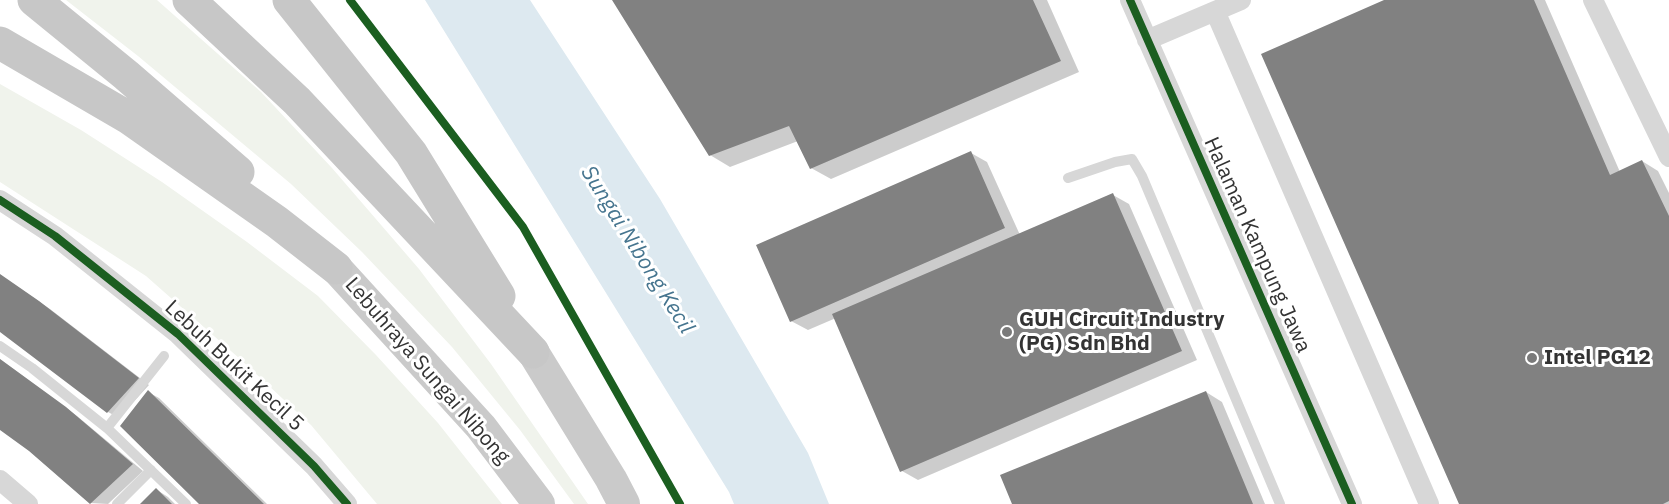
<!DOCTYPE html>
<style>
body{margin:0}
canvas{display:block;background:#fff}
</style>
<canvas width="1669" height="504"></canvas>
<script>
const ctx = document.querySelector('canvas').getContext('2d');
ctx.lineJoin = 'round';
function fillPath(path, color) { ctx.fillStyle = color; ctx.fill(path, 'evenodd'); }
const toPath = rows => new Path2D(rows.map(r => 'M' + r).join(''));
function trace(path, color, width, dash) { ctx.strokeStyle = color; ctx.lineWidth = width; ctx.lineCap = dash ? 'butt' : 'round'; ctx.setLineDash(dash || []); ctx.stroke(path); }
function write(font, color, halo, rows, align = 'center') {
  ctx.font = font + ' "IBM Plex Sans",sans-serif'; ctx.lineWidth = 6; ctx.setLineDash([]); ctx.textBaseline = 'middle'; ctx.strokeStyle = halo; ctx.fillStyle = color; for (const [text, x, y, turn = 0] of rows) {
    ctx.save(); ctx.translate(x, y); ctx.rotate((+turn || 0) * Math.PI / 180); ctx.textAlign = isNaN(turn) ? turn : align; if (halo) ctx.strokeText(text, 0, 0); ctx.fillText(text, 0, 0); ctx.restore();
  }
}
const green = toPath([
 [66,0,157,0,261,92,332,168,419,269,491,364,588,504,574,504,520,430,452,347,362,252,291,184,138,56],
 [0,84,81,130,162,182,247,242,318,296,376,355,438,423,502,504,377,504,311,425,240,359,146,276,0,182]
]);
const water = toPath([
 [425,0,530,0,660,199,808,453,829,504,734,504,729,492]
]);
const shadow = toPath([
 [614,0,1047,0,1079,72,831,179,811,168,798,141,730,167,710,155],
 [1388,0,1545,0,1620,172,1642,161,1658,171,1669,193,1669,504,1460,504],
 [971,153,987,162,1020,235,1113,195,1129,204,1197,360,918,480,902,471,836,318,808,330,791,321],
 [0,275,50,309,149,385,119,418,108,412,0,330],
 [0,359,77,416,143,471,108,504,90,503,30,450,0,428],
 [148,392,159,398,267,504,201,504],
 [1206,392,1222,402,1265,504,1013,504],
 [157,490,168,497,175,504,142,504]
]);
const building = toPath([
 [612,0,1033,0,1061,61,810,169,789,126,709,156],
 [1384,0,1534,0,1610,175,1642,160,1669,216,1669,501,1663,504,1459,504,1261,54],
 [971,151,1005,228,790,322,756,245],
 [1113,193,1182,351,900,472,832,314],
 [0,274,39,301,139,378,107,413,0,332],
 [0,359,66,407,133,464,90,504,29,451,0,430],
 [148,390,264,504,199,504,120,426],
 [1206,391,1253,504,1012,504,1000,475],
 [156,488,172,504,140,504]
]);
const service = toPath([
 [1068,178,1115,162,1132,159,1142,176,1280,504],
 [0,346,32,368,107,428,186,504],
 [107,428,164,356],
 [117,504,151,470]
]);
const minor = toPath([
 [1130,0,1352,504],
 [1593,0,1669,157],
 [1215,11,1429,504],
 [1147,40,1241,0],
 [0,200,55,236,178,334,314,466,347,504],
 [0,480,28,504]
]);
const primary = toPath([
 [336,268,481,427,539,504],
 [533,352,611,479,624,504]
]);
const trunk = toPath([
 [34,0,126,75,238,172],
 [189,0,297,101,533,352],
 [289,0,411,153,499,296],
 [0,43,129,118,277,222,336,268]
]);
const cycleway = toPath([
 [350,0,523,227,680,504],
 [1130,0,1352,504],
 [0,200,55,236,178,334,314,466,347,504]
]);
const markers = [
 [1007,332,6,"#7a7a7a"],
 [1532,358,6,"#7a7a7a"]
];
const streetNames = [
 ["Halaman Kampung Jawa",1257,245,66],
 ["Lebuh Bukit Kecil 5",234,366,43],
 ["Lebuhraya Sungai Nibong",427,371,49]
];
const poiNames = [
 ["GUH Circuit Industry",1019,320],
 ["(PG) Sdn Bhd",1019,344],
 ["Intel PG12",1544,358]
];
const waterNames = [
 ["Sungai Nibong Kecil",637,250,58]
];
fillPath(green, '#f0f3ec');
fillPath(water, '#dde9f0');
fillPath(shadow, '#0003');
fillPath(building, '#818181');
trace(service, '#d7d7d7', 10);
trace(minor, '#d7d7d7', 20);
trace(primary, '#cacaca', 32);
trace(trunk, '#c7c7c7', 33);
trace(cycleway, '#1b5e20', 8);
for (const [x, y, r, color] of markers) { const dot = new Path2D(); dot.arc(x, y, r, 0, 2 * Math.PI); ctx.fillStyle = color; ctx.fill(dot); trace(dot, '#fff', 2); }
write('21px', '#333', '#fff', streetNames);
write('bold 21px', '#333', '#fff', poiNames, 'left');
write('italic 22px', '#46758f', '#fff', waterNames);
</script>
